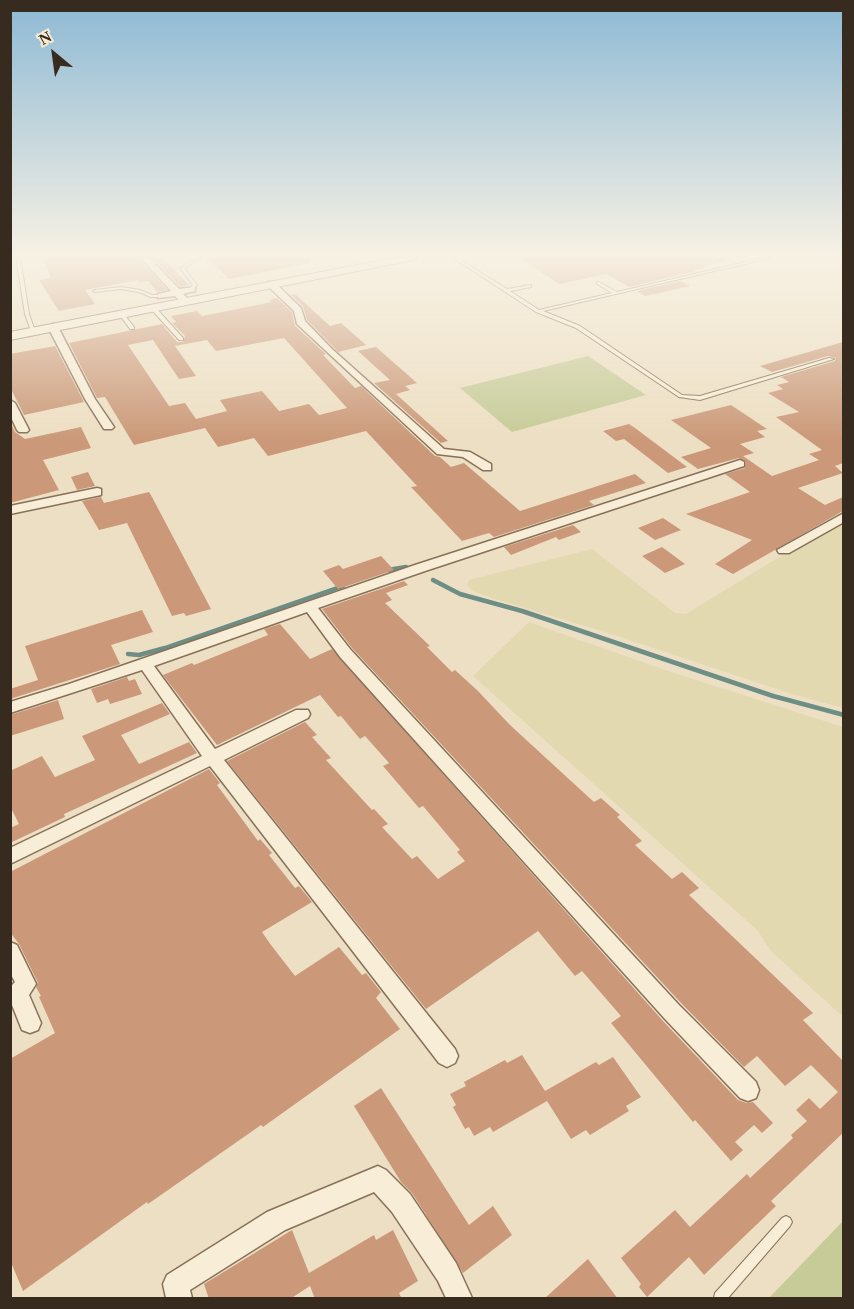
<!DOCTYPE html>
<style>
body{margin:0}
#map{position:relative;width:854px;height:1309px;overflow:hidden;background:#eddfc3;font-family:"Times New Roman",serif}
canvas{display:block}
.frame{position:absolute;inset:0;border:12px solid #372a1e;pointer-events:none}
.north{position:absolute;left:24px;top:24px;width:60px;height:60px;-webkit-text-stroke:4px #f5ead2;paint-order:stroke;rotate:331deg;font-size:16px;font-weight:700;line-height:24px;text-align:center;color:#372a1e}
.north::after{content:'';display:block;margin:auto;width:21px;height:27px;background:#372a1e;clip-path:polygon(50% 0,100% 100%,50% 72%,0 100%)}
</style>
<div id="map">
<canvas width="854" height="1309"></canvas>
<div class="frame"></div>
<div class="north">N</div>
</div>
<script>
const ctx = document.querySelector('canvas').getContext('2d');
ctx.lineJoin = 'round';
function fillPath(path, color) { ctx.fillStyle = color; ctx.fill(path, 'evenodd'); }
const toPath = rows => new Path2D(rows.map(r => 'M' + r).join(''));
function trace(path, color, width, dash) { ctx.strokeStyle = color; ctx.lineWidth = width; ctx.lineCap = dash ? 'butt' : 'round'; ctx.setLineDash(dash || []); ctx.stroke(path); }
const farmland = toPath([
 [843,522,843,708,792,694,605,632,495,599,473,591,467,585,469,580,592,549,675,613,686,614,789,551],
 [529,622,665,670,843,727,843,1017,771,951,757,930,473,676]
]);
const green = toPath([
 [588,356,646,395,512,432,460,388],
 [843,1221,843,1298,769,1298]
]);
const stream = toPath([
 [388,570,406,567],
 [433,580,460,594,522,611,773,696,844,715],
 [128,654,139,655,165,648,343,586]
]);
const building = toPath([
 [42,257,138,257,167,290,157,292,148,281,140,282,138,280,85,290,95,304,59,311,39,280,51,278],
 [151,257,162,257,189,285,180,287],
 [207,257,310,257,310,263,229,279],
 [519,257,723,257,724,261,701,267,704,268,694,270,696,271,629,287,606,274,559,284],
 [680,281,690,286,645,296,637,291],
 [295,294,330,326,341,323,366,345,338,352,307,320,303,306,291,295],
 [277,298,292,312,295,326,326,354,323,355,355,388,361,386,435,456,440,457,451,467,464,463,520,511,635,474,646,483,589,501,594,505,494,537,489,533,462,541,411,487,417,486,366,431,268,456,254,438,218,447,205,428,134,445,105,397,97,398,69,343,162,324,177,342,183,342,185,336,172,323,176,322,171,316,197,311,202,316,272,302,269,300],
 [284,338,347,408,319,415,309,404,279,411,262,391,220,400,227,411,196,419,185,403,169,406,128,345,153,340,179,379,196,376,175,346,207,340,216,351],
 [843,342,843,463,835,466,843,473,798,488,825,505,843,497,843,511,733,574,715,564,752,540,686,514,750,492,725,474,745,468,746,462,739,458,698,469,681,457,711,448,671,420,731,405,767,429,757,431,765,437,740,444,754,453,743,456,772,476,819,460,809,454,822,450,776,417,799,412,768,393,783,389,777,385,789,382,781,377,835,361,836,358,828,356,772,372,760,366],
 [55,346,84,402,24,415,10,387,10,354],
 [376,347,417,383,405,386,410,390,396,394,448,441,441,443,374,383,390,380,358,351],
 [10,421,15,432,25,439,81,427,91,448,43,460,59,490,10,503],
 [629,424,635,428,687,467,668,473,624,439,616,441,603,431],
 [88,472,95,486,77,490,71,477],
 [149,492,152,497,211,609,186,616,184,613,172,616,127,523,99,530,82,501,101,497,104,503],
 [663,518,681,530,655,540,638,528],
 [573,525,581,532,559,540,556,537,511,555,504,547],
 [662,547,685,564,665,573,642,556],
 [381,556,394,570,338,589,323,571,339,565,343,569],
 [404,581,408,585,386,593,392,600,385,603,430,646,427,647,452,672,455,670,478,691,510,725,571,781,594,802,601,798,620,815,617,817,642,841,635,845,672,879,682,872,699,888,689,895,813,1013,803,1020,843,1061,843,1133,771,1201,776,1206,704,1275,689,1257,647,1297,639,1287,641,1284,621,1258,675,1210,690,1227,747,1174,750,1178,793,1138,791,1135,807,1121,796,1110,809,1098,820,1109,838,1092,811,1065,785,1086,757,1056,744,1067,681,1003,352,648,322,609],
 [142,610,153,632,111,645,120,664,10,699,10,689,38,680,25,646],
 [280,624,310,659,332,649,663,1021,738,1100,747,1103,753,1102,773,1123,762,1133,754,1125,735,1142,743,1150,731,1161,695,1120,693,1122,611,1023,621,1016,582,971,575,976,538,931,426,1009,227,761,305,722,317,735,312,737,331,758,326,760,372,810,374,809,388,824,382,827,412,859,417,856,438,879,465,861,457,852,460,850,423,806,419,808,383,766,389,763,365,736,360,739,341,716,338,717,320,695,217,745,163,675,192,663,194,665,268,635,264,629],
 [127,677,129,681,135,679,142,694,110,704,108,699,97,703,91,689],
 [58,700,64,719,10,736,10,715],
 [162,703,170,714,121,735,139,764,189,742,197,753,64,814,65,817,10,843,10,828,19,824,10,806,10,771,42,756,55,777,95,760,82,736],
 [209,769,220,783,217,785,258,841,260,839,272,853,269,855,295,888,299,886,312,902,262,932,271,945,295,976,339,947,362,975,366,973,381,992,376,998,400,1029,263,1127,261,1125,148,1204,147,1202,23,1291,10,1260,10,1059,55,1033,39,997,41,996,36,987,38,983,19,944,10,932,10,872],
 [522,1055,545,1091,596,1062,599,1065,613,1057,641,1097,626,1106,629,1111,590,1135,586,1130,571,1139,547,1101,493,1132,490,1127,474,1136,469,1127,465,1129,453,1107,456,1105,450,1094,466,1086,464,1082,505,1060,507,1063],
 [381,1088,469,1225,493,1206,512,1235,463,1273,412,1193,401,1182,354,1106],
 [292,1230,309,1273,374,1235,376,1240,393,1230,418,1281,399,1293,402,1299,315,1299,310,1286,290,1299,209,1299,204,1284],
 [588,1259,618,1299,544,1299]
]);
const service = toPath([
 [16,257,20,257,29,314,35,331,33,332,31,331,25,314,16,257],
 [198,257,202,257,184,268,197,285,192,290,190,289,193,285,180,268,198,257],
 [452,257,456,257,507,289,531,285,531,287,510,291,539,310,612,293,597,284,597,282,599,282,617,292,767,257,772,257,770,258,543,311,580,326,682,395,700,396,829,358,834,359,700,400,679,397,576,328,536,312,452,257],
 [121,287,140,290,152,295,161,295,163,296,161,297,151,297,139,292,121,289,95,292,93,291,95,290,121,287],
 [151,307,155,307,183,338,183,340,179,340,151,309,151,307],
 [119,313,123,313,134,327,134,329,130,329,119,314,119,313],
 [786,1216,790,1218,792,1222,790,1226,728,1298,714,1298,715,1293,782,1218,786,1216]
]);
const minor = toPath([
 [140,257,148,257,179,289,195,287,195,291,183,294,190,301,188,303,182,303,175,296,158,298,158,294,171,291,140,257],
 [268,282,274,282,301,308,305,321,332,349,444,449,470,452,491,464,491,470,483,470,463,457,437,454,297,324,294,311,268,286,268,282],
 [53,324,58,327,95,399,114,427,112,429,104,429,85,399,48,327,53,324],
 [10,400,15,403,29,430,27,432,19,432,17,430,10,415,10,400],
 [740,460,744,462,744,466,425,571,318,608,350,649,679,1005,756,1082,759,1090,756,1098,748,1101,740,1098,665,1019,340,657,307,612,154,666,215,749,296,710,308,710,310,714,308,718,224,760,455,1049,458,1056,455,1063,447,1067,439,1063,210,766,10,864,10,848,202,756,142,670,10,713,10,702,69,684,415,565,740,460],
 [97,488,101,489,101,495,10,514,10,506,97,488],
 [844,513,844,522,789,553,779,553,777,550,844,513],
 [10,942,17,945,36,984,29,995,41,1023,38,1030,30,1033,22,1030,10,1000,10,987,15,982,10,973,10,942],
 [378,1166,386,1170,410,1194,456,1263,472,1298,446,1298,438,1281,392,1212,374,1192,285,1230,190,1290,192,1298,166,1298,163,1284,167,1275,267,1212,378,1166]
]);
const tertiary = toPath([
 [399,257,418,257,413,260,10,340,10,332,399,257]
]);
fillPath(farmland, '#e3d9b0');
fillPath(green, '#c6cb97');
trace(stream, '#6c8e85', 4.5);
fillPath(building, '#cb9979');
trace(service, '#87715a', 2);
trace(minor, '#87715a', 3);
trace(tertiary, '#87715a', 2);
fillPath(service, '#f8edd6');
fillPath(minor, '#f8edd6');
fillPath(tertiary, '#f8edd6');
const sky = ctx.createLinearGradient(0, 0, 0, 440);
sky.addColorStop(0, '#8db9d4');
sky.addColorStop(0.58, '#f7f1e4');
sky.addColorStop(1, '#f7f1e400');
ctx.fillStyle = sky;
ctx.fillRect(0, 0, 854, 440);
</script>
